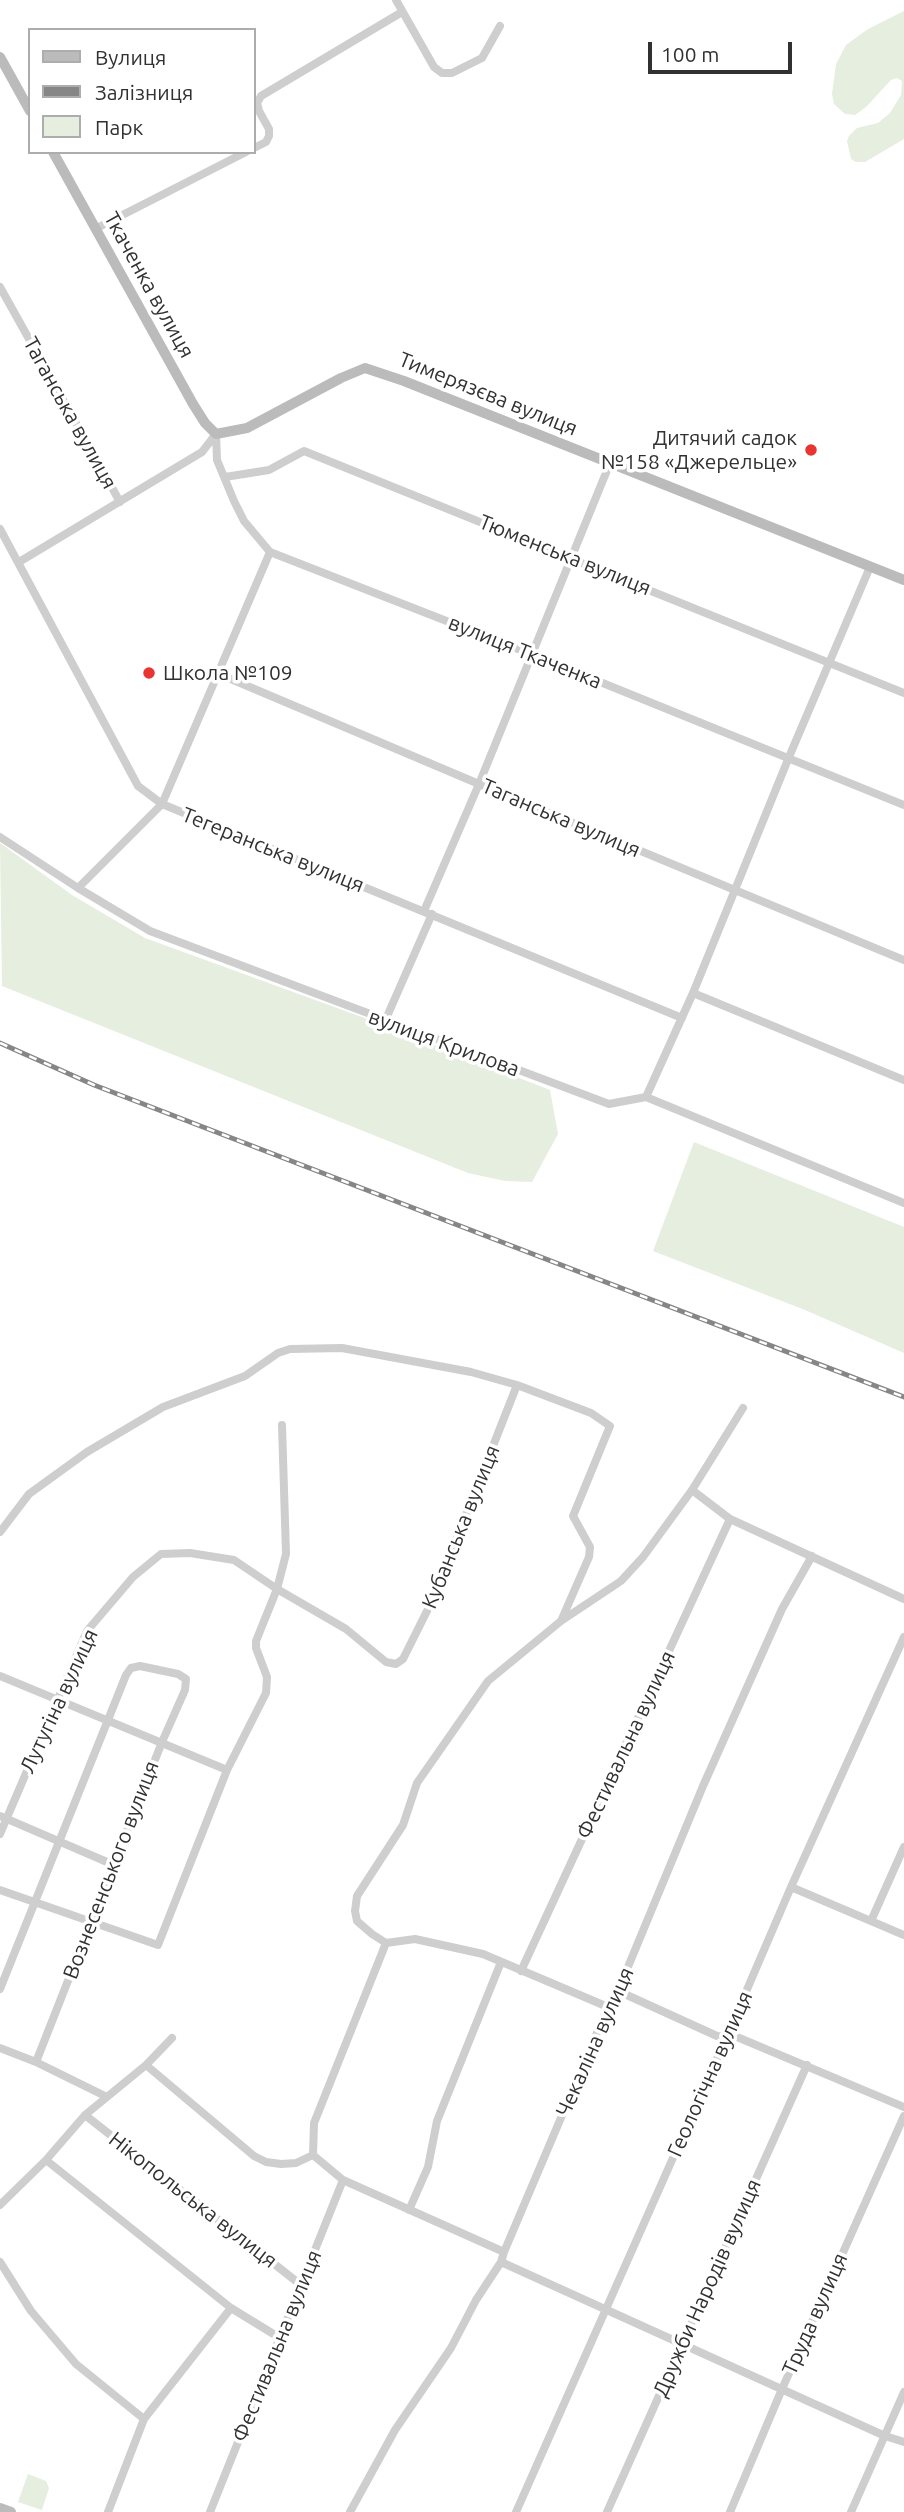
<!DOCTYPE html>
<meta charset="utf-8">
<style>
body{margin:0}
#map{position:relative;width:904px;height:2512px;overflow:hidden;background:#fff;font-family:Ubuntu,sans-serif}
canvas{display:block}
.legend{position:absolute;left:28px;top:28px;width:228px;height:126px;box-sizing:border-box;background:#fff;border:2px solid #adadad;margin:0;padding:9px 12px;list-style:none;font-size:21px;color:#313131}
.legend li{display:flex;align-items:center;gap:14px;height:35px}
.legend b{width:35px;border:2px solid #adadad}
.scale{position:absolute;left:648px;top:42px;width:144px;height:32px;box-sizing:border-box;border:4px solid #313131;border-top:0;padding-left:9px;font-size:21px;line-height:24px;white-space:nowrap;color:#313131;-webkit-text-stroke:5px #fff;paint-order:stroke}
</style>
<div id="map">
<canvas width="904" height="2512"></canvas>
<ul class="legend">
<li><b style="height:9px;background:#bbb"></b>Вулиця</li>
<li><b style="height:9px;background:#868686"></b>Залізниця</li>
<li><b style="height:19px;background:#e5eedf"></b>Парк</li>
</ul>
<div class="scale">100 m</div>
</div>
<script>
const ctx = document.querySelector('canvas').getContext('2d');
ctx.lineJoin = 'round';
function fillPath(path, color) { ctx.fillStyle = color; ctx.fill(path, 'evenodd'); }
const toPath = rows => new Path2D(rows.map(r => 'M' + r).join(''));
function trace(path, color, width, dash) { ctx.strokeStyle = color; ctx.lineWidth = width; ctx.lineCap = dash ? 'butt' : 'round'; ctx.setLineDash(dash || []); ctx.stroke(path); }
function write(font, color, halo, rows, align = 'center') {
  ctx.font = font + ' Ubuntu,sans-serif'; ctx.lineWidth = 7; ctx.setLineDash([]); ctx.textBaseline = 'middle'; ctx.strokeStyle = halo; ctx.fillStyle = color; for (const [text, x, y, turn = 0] of rows) {
    ctx.save(); ctx.translate(x, y); ctx.rotate((+turn || 0) * Math.PI / 180); ctx.textAlign = isNaN(turn) ? turn : align; if (halo) ctx.strokeText(text, 0, 0); ctx.fillText(text, 0, 0); ctx.restore();
  }
}
const green = toPath([
 [904,11,904,139,865,162,856,162,851,159,847,141,849,136,857,128,878,123,890,113,901,95,902,81,897,78,891,80,866,107,855,115,845,114,834,104,832,94,836,64,846,45,868,29],
 [0,843,72,895,145,938,381,1024,550,1090,558,1134,532,1182,505,1181,468,1173,2,986],
 [694,1142,904,1227,904,1353,805,1310,653,1251],
 [28,2474,46,2481,49,2488,42,2510,18,2502]
]);
const street = toPath([
 [396,0,434,67,442,73,452,73,482,58,500,26],
 [254,148,266,142,269,136,269,129,259,111,257,103,261,96,402,12],
 [95,229,246,152],
 [0,287,120,502],
 [216,434,217,460,234,501,244,521,270,552,531,654,904,805],
 [225,477,269,470,304,451,904,693],
 [0,529,138,786,162,804,682,1018],
 [19,562,202,452,216,434],
 [219,674,479,784,904,960],
 [0,837,78,888,150,931,609,1104,646,1097,904,1203],
 [78,888,162,804,270,552],
 [424,911,479,784,610,463],
 [693,993,904,1080],
 [385,1021,432,914],
 [646,1097,693,993,789,757,870,567],
 [692,1490,730,1519,904,1599],
 [0,1532,29,1494,87,1452,163,1407,245,1376,278,1353,290,1349,342,1348,471,1372,517,1385,591,1413,610,1426,573,1516,590,1547,589,1557,561,1621],
 [0,1676,227,1770],
 [0,1816,114,1865],
 [0,1834,87,1631,133,1577,161,1554,190,1553,234,1560,277,1589,346,1629,386,1662,396,1664,403,1659,432,1601,517,1385],
 [791,1887,904,1935],
 [0,1890,158,1945,227,1770,266,1693,267,1677,256,1648,256,1641,277,1589,286,1554,282,1425],
 [871,1921,904,1847],
 [521,1971,730,1519],
 [0,1989,126,1675,131,1668,140,1666,178,1674,186,1679,185,1690,162,1742,36,2062],
 [618,1991,717,2036,737,2037,904,2107],
 [608,2007,483,1954,415,1939,386,1943,372,1934,357,1921,355,1911,357,1896,403,1825,417,1783,488,1681,561,1621,621,1581,643,1557,692,1490,743,1408],
 [0,2048,36,2062,105,2096],
 [146,2065,254,2156,266,2162,281,2164,296,2163,313,2155,343,2180,504,2252],
 [85,2115,301,2285],
 [313,2155,314,2123,386,1943],
 [46,2160,231,2308,280,2338],
 [0,2205,46,2160,85,2115,146,2065,172,2038],
 [409,2210,428,2167,437,2121,501,1962],
 [0,2262,31,2311,76,2364,144,2419],
 [501,2262,885,2436,904,2442],
 [108,2512,144,2419,231,2308],
 [210,2512,343,2180],
 [350,2512,395,2430,451,2348,476,2300,501,2262,504,2252,608,2007,618,1991,703,1786,782,1609,812,1556],
 [516,2512,727,2036,791,1887,904,1637],
 [607,2512,807,2065],
 [730,2512,782,2389,904,2116],
 [851,2512,904,2392]
]);
const secondary = toPath([
 [0,57,30,111],
 [53,152,193,404,205,423,216,434,247,428,341,378,365,368,404,381,904,580],
 [0,2508,11,2512]
]);
const rail = toPath([
 [0,1043,94,1085,904,1397]
]);
const markers = [
 [811,450,7,"#e83532"],
 [149,673,7,"#e83532"]
];
const streetNames = [
 ["Ткаченка вулиця",149,285,61],
 ["Тимерязєва вулиця",488,394,22],
 ["Таганська вулиця",70,413,61],
 ["Тюменська вулиця",565,555,22],
 ["вулиця Ткаченка",525,652,22],
 ["Таганська вулиця",561,818,23],
 ["Тегеранська вулиця",273,850,22],
 ["вулиця Крилова",444,1043,20],
 ["Кубанська вулиця",461,1527,-68],
 ["Лутугіна вулиця",59,1701,-65],
 ["Фестивальна вулиця",626,1745,-65],
 ["Вознесенського вулиця",111,1870,-69],
 ["Чекаліна вулиця",595,2042,-66],
 ["Геологічна вулиця",710,2074,-66],
 ["Нікопольська вулиця",193,2200,38],
 ["Дружби Народів вулиця",707,2288,-66],
 ["Труда вулиця",815,2314,-66],
 ["Фестивальна вулиця",277,2346,-68]
];
const poiNames = [
 ["Дитячий садок",797,438],
 ["№158 «Джерельце»",797,462],
 ["Школа №109",163,673,"left"]
];
fillPath(green, '#e5eedf');
trace(street, '#cecece', 8);
trace(secondary, '#bbb', 10);
trace(rail, '#868686', 5);
trace(rail, '#fff', 2.5, [8]);
for (const [x, y, r, color] of markers) { const dot = new Path2D(); dot.arc(x, y, r, 0, 2 * Math.PI); ctx.fillStyle = color; ctx.fill(dot); trace(dot, '#fff', 2.5); }
write('21px', '#313131', '#fff', streetNames);
write('21px', '#313131', '#fff', poiNames, 'right');
</script>
